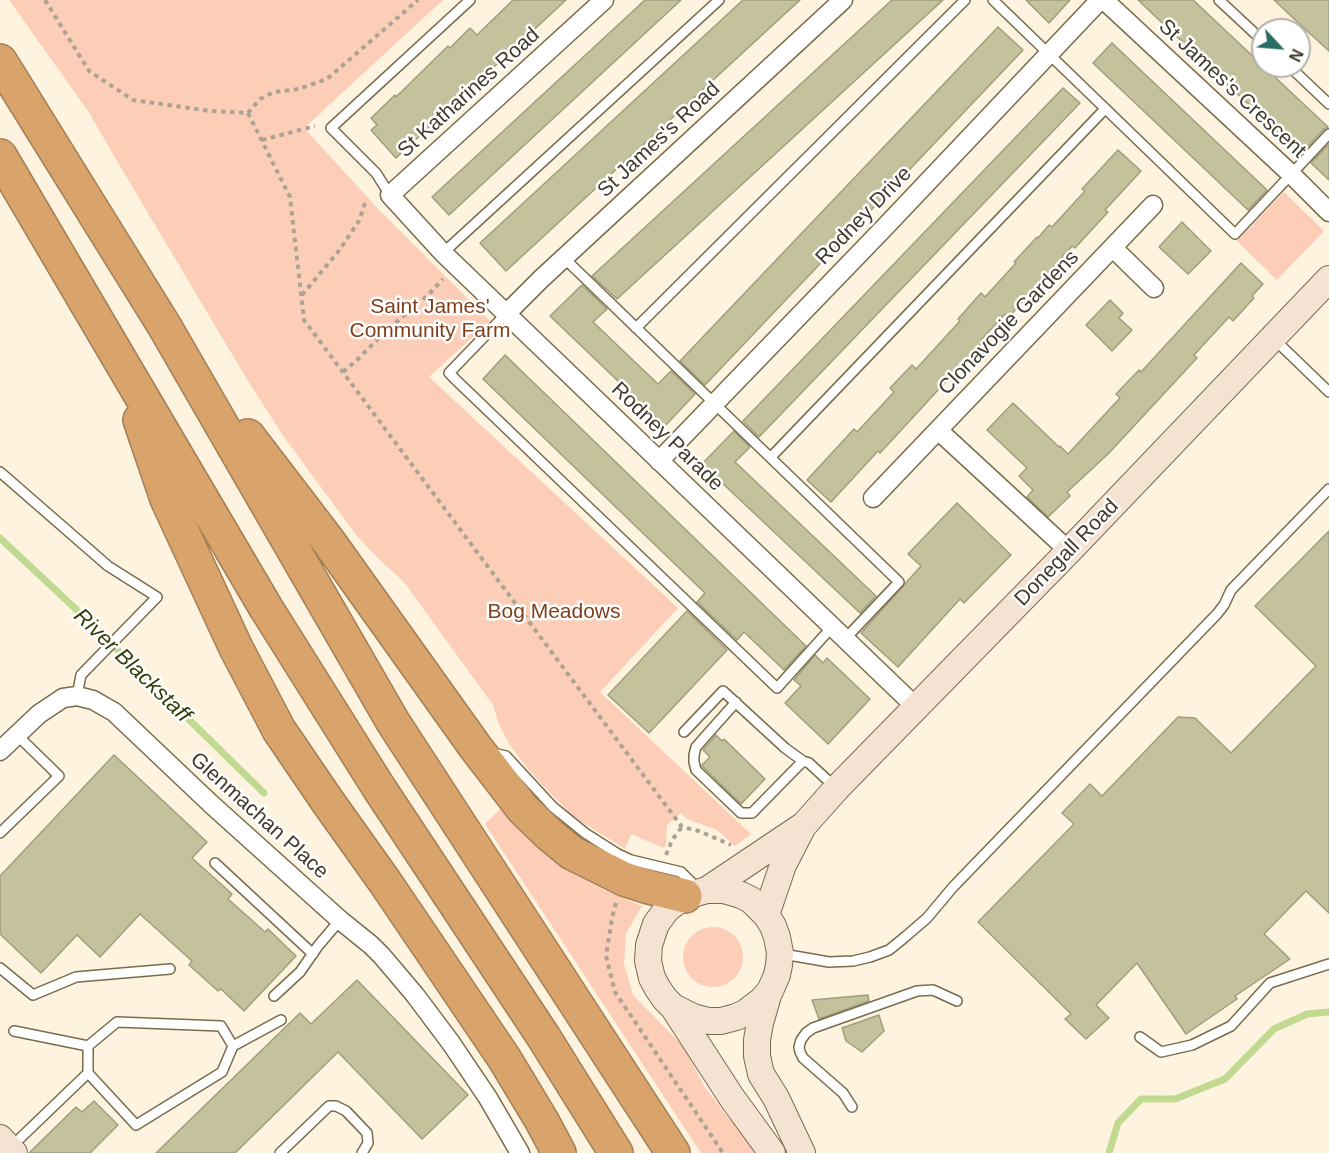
<!DOCTYPE html>
<style>
body{margin:0}
#map{position:relative;width:1329px;height:1153px;overflow:hidden;background:#fdf3df;font-family:Helvetica,sans-serif}
canvas{display:block}
.north{position:absolute;left:1251px;top:18px;width:60px;height:60px;box-sizing:border-box;background:#fff;border:2px solid #b3b1ab;border-radius:50%;rotate:116deg;font-size:16px;font-weight:700;line-height:24px;text-align:center;color:#423b2d}
.north::after{content:'';display:block;margin:auto;width:21px;height:27px;background:#276d62;clip-path:polygon(50% 0,100% 100%,50% 72%,0 100%)}
</style>
<div id="map">
<canvas width="1329" height="1153"></canvas>
<div class="north">N</div>
</div>
<script>
const ctx = document.querySelector('canvas').getContext('2d');
ctx.lineJoin = 'round';
function fillPath(path, color) { ctx.fillStyle = color; ctx.fill(path, 'evenodd'); }
const toPath = rows => new Path2D(rows.map(r => 'M' + r).join(''));
function trace(path, color, width, dash) { ctx.strokeStyle = color; ctx.lineWidth = width; ctx.lineCap = dash ? 'butt' : 'round'; ctx.setLineDash(dash || []); ctx.stroke(path); }
function write(font, color, halo, rows, align = 'center') {
  ctx.font = font + ' Helvetica,sans-serif'; ctx.lineWidth = 5; ctx.setLineDash([]); ctx.textBaseline = 'middle'; ctx.strokeStyle = halo; ctx.fillStyle = color; for (const [text, x, y, turn = 0] of rows) {
    ctx.save(); ctx.translate(x, y); ctx.rotate((+turn || 0) * Math.PI / 180); ctx.textAlign = isNaN(turn) ? turn : align; if (halo) ctx.strokeText(text, 0, 0); ctx.fillText(text, 0, 0); ctx.restore();
  }
}
const green = toPath([
 [9,0,443,0,304,128,382,213,490,321,429,377,678,608,600,692,751,834,735,846,717,830,687,819,681,813,667,825,666,844,664,848,631,834,625,849,574,817,548,791,528,769,510,745,499,725,493,705,404,582,378,558,357,536,284,437,248,381,114,156,90,114],
 [1284,192,1324,231,1277,280,1237,241],
 [502,807,525,834,560,866,604,890,642,906,626,934,624,964,633,995,684,1047,704,1086,729,1119,736,1121,758,1153,701,1153,485,824],
 '683 957a30 30 0 1 1 60 0a30 30 0 1 1-60 0Z'
]);
const stream = toPath([
 [0,538,80,613,264,793],
 [1109,1153,1118,1123,1141,1099,1175,1099,1225,1079,1274,1029,1307,1014,1329,1012]
]);
const building = toPath([
 [513,0,566,0,396,158,371,130,377,125,371,118,395,95,396,97,448,46,450,48,470,28,477,35,513,0],
 [645,0,681,0,449,215,432,197,645,0],
 [743,0,800,0,506,271,480,243,743,0],
 [892,0,943,0,617,299,592,276,892,0],
 [1026,0,1070,0,1049,23,1026,0],
 [1138,0,1193,0,1328,127,1324,129,1301,154,1138,0],
 [1274,0,1329,0,1329,51,1307,31,1274,0],
 [998,27,1023,50,705,385,680,361,998,27],
 [1112,43,1267,190,1248,210,1093,63,1112,43],
 [1063,88,1080,103,759,437,743,421,1063,88],
 [1329,144,1329,180,1311,163,1329,144],
 [1118,150,1141,171,1105,210,1108,212,1075,248,1072,246,1008,318,1005,314,981,340,983,342,962,364,893,439,880,453,878,451,831,502,807,480,854,429,857,432,894,392,890,388,912,365,916,369,960,321,958,319,981,293,985,297,1016,263,1014,262,1037,237,1038,238,1049,225,1052,227,1085,191,1082,189,1118,150],
 [1182,222,1211,251,1188,274,1159,247,1182,222],
 [1241,263,1263,284,1252,296,1254,298,1233,321,1229,317,1194,355,1197,358,1108,454,1067,492,1070,496,1048,517,1027,497,1033,490,1019,476,1027,468,987,430,1013,403,1059,447,1060,446,1068,454,1120,398,1116,394,1139,370,1141,372,1241,263],
 [582,285,607,309,593,322,658,384,671,371,695,394,665,426,550,316,582,285],
 [1110,300,1123,313,1119,318,1132,330,1112,351,1086,325,1110,300],
 [505,355,806,646,784,670,744,632,737,640,697,602,705,593,483,379,505,355],
 [734,431,750,447,735,462,876,596,860,613,702,464,734,431],
 [957,503,1011,555,964,603,960,599,898,667,861,633,921,566,908,554,957,503],
 [1329,531,1329,913,1306,891,1264,934,1290,959,1235,996,1237,999,1186,1034,1137,963,1096,1005,1109,1018,1086,1039,1065,1019,1071,1014,978,922,1074,824,1062,813,1090,784,1102,796,1178,717,1195,718,1231,753,1316,666,1255,606,1329,531],
 [687,611,727,650,649,733,608,695,687,611],
 [815,655,823,663,827,658,870,699,828,744,785,703,801,686,794,680,815,655],
 [716,735,722,741,724,739,765,779,741,804,702,766,702,765,710,757,703,750,716,735],
 [114,755,207,842,192,858,232,894,228,899,265,932,268,929,296,956,244,1011,221,989,218,991,189,965,192,961,140,914,100,957,77,935,41,973,0,934,0,876,114,755],
 [357,980,468,1095,422,1139,338,1052,235,1153,156,1153,300,1013,311,1024,357,980],
 [868,995,869,1001,819,1019,812,1000,868,995],
 [879,1015,884,1031,862,1052,846,1041,842,1028,879,1015],
 [94,1101,118,1125,90,1153,29,1153,76,1107,82,1112,94,1101]
]);
const path = toPath([
 [45,0,89,71,133,100,210,111,248,113],
 [248,113,290,197,304,320,682,827,699,831,731,845],
 [248,113,260,99,274,92,299,89,327,79,418,0],
 [262,140,315,126],
 [302,295,338,252,359,221,366,200],
 [343,372,358,359,385,332,428,295,443,279],
 [666,855,672,840,682,827],
 [616,903,612,918,606,956,615,992,723,1153]
]);
const lane = toPath([
 [993,0,1235,234,1329,134],
 [1219,0,1263,41],
 [1289,66,1329,104],
 [390,195,376,173,331,128,470,0],
 [443,253,719,0],
 [564,258,899,582,845,639],
 [506,314,449,373,457,381,777,688,832,627],
 [636,328,965,0],
 [1273,338,1329,392],
 [771,457,1105,109],
 [0,472,108,566,157,597,81,675,77,696],
 [736,702,696,747,694,755,694,762,696,770,741,813,752,813,803,761],
 [684,732,723,691,785,748,803,761,809,763,835,787],
 [493,753,506,756,553,807,585,833,618,854,631,860,681,872,696,887],
 [0,833,59,776,17,735],
 [215,863,313,954],
 [783,954,829,962,853,961,870,957,889,950,905,937,927,918,953,887,1217,614,1224,605,1231,590,1329,489],
 [0,968,33,995,76,977,170,969],
 [274,996,300,972,318,946,340,920],
 [14,1031,88,1046],
 [1140,1037,1161,1052,1192,1045,1231,1026,1270,983,1329,964],
 [233,1046,281,1020],
 [852,1107,843,1093,803,1058,800,1052,799,1047,801,1040,806,1033,813,1028,917,991,933,990,957,1001],
 [11,1147,88,1073,88,1046,117,1022,221,1026,233,1046,222,1072,136,1125,88,1073],
 [280,1153,329,1106,336,1106,346,1111,367,1133,368,1143,362,1153]
]);
const street = toPath([
 [604,0,390,195,443,253,917,708],
 [1104,0,1291,174,1329,212],
 [1113,248,1154,288],
 [506,314,541,279,843,0],
 [938,430,1069,551],
 [659,461,884,228,1100,0],
 [873,498,1153,205],
 [0,751,39,714,63,698,77,696,93,700,114,712,211,804,340,920,371,945,382,956,415,995,451,1043,488,1098,520,1153]
]);
const secondary = toPath([
 [707,890,804,825,837,788,1069,551,1329,279],
 [766,915,783,865,802,828],
 [769,992,760,1023,757,1040,757,1056,761,1074,776,1098,802,1153],
 [673,1007,693,1017,709,1021,721,1021,736,1017,745,1013,762,1000,770,991,777,975,779,965,780,953,777,937,773,926,766,915,751,900,741,895,724,890,707,890,685,896,667,909,656,924,649,945,648,961,652,978,658,989,665,999,673,1007,732,1098,772,1153],
 [0,1138,14,1153]
]);
const highway = toPath([
 [0,61,165,327,393,722,673,1153],
 [0,156,266,608,379,788,543,1036,616,1153],
 [140,420,167,499,236,648,279,730,328,802,385,882,504,1058,542,1121,559,1153],
 [248,436,329,542,476,748,523,809,550,835,572,853,624,879,649,887,685,896]
]);
const streetNames = [
 ["St James's Crescent",1232,89,43],
 ["St Katharines Road",469,93,-42],
 ["St James's Road",659,140,-43],
 ["Rodney Drive",864,216,-46],
 ["Clonavogie Gardens",1009,323,-46],
 ["Rodney Parade",667,437,44],
 ["Donegall Road",1067,553,-46],
 ["Glenmachan Place",259,816,42]
];
const parkNames = [
 ["Saint James'",430,307],
 ["Community Farm",430,331],
 ["Bog Meadows",554,612]
];
const waterNames = [
 ["River Blackstaff",132,666,44]
];
fillPath(green, '#fccdb7');
trace(stream, '#c2d991', 7);
fillPath(building, '#c4c19d');
trace(building, '#a09e7b', 1.5);
trace(lane, '#7a6b4c', 12);
trace(street, '#7a6b4c', 21);
trace(secondary, '#7a6b4c', 28);
trace(highway, '#a47f56', 36);
trace(path, '#aca392', 4, [4.5, 4.5]);
trace(lane, '#fff', 9);
trace(street, '#fff', 18);
trace(secondary, '#f4e3d3', 26);
trace(highway, '#d9a36c', 33);
write('21px', '#423b2d', '#fff', streetNames);
write('21px', '#803f1b', '#fff', parkNames);
write('italic 22px', '#313f08', '#fff', waterNames);
</script>
